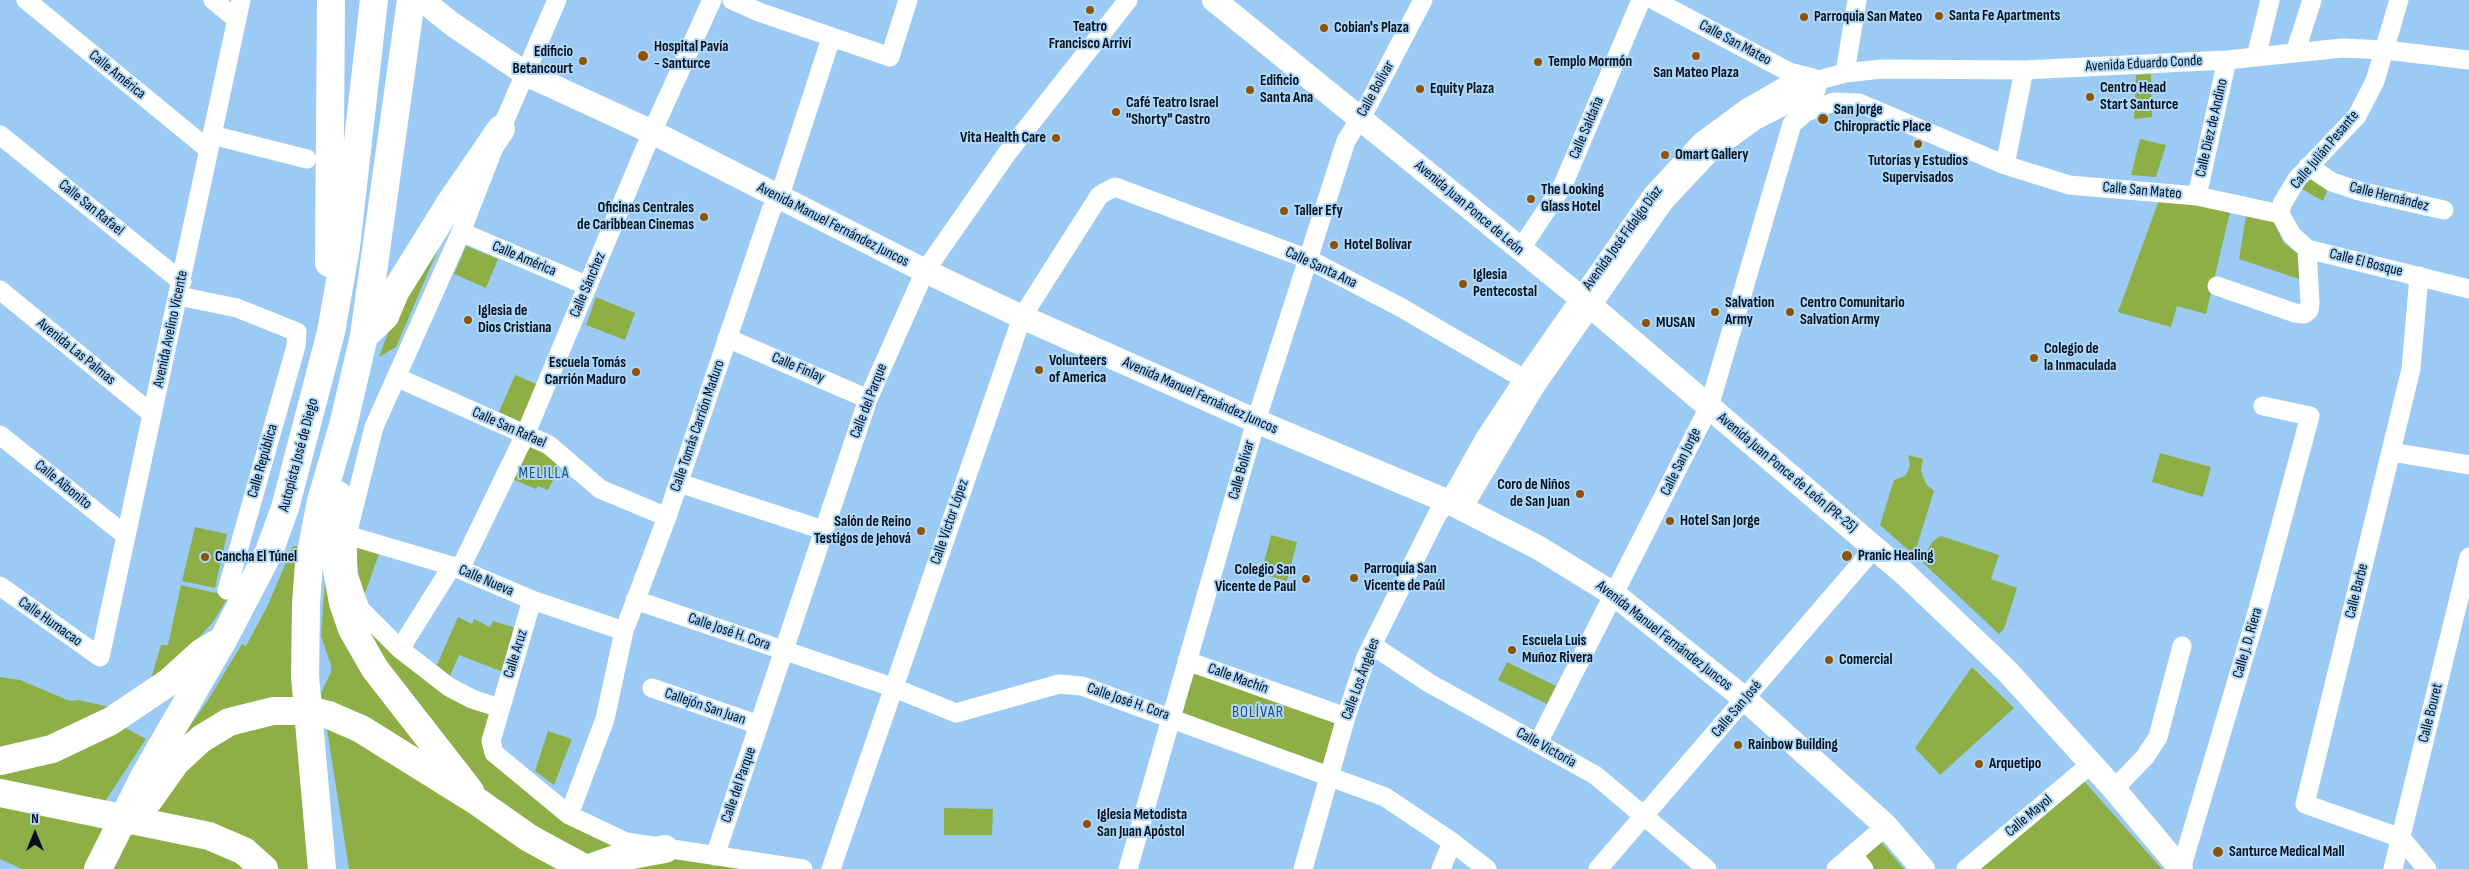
<!DOCTYPE html>
<meta charset="utf-8">
<style>
body{margin:0}
#map{position:relative;width:2469px;height:869px;overflow:hidden;background:#9bcbf4;font-family:"Sofia Sans Condensed",sans-serif}
canvas{display:block}
.north{position:absolute;left:10px;top:809px;width:50px;height:50px;-webkit-text-stroke:4px #b1d7f8;paint-order:stroke;rotate:0deg;font-size:14px;font-weight:700;line-height:20px;text-align:center;color:#010f1d}
.north::after{content:'';display:block;margin:auto;width:18px;height:22px;background:#010f1d;clip-path:polygon(50% 0,100% 100%,50% 72%,0 100%)}
</style>
<div id="map">
<canvas width="2469" height="869"></canvas>
<div class="north">N</div>
</div>
<script>
const ctx = document.querySelector('canvas').getContext('2d');
ctx.lineJoin = 'round';
function fillPath(path, color) { ctx.fillStyle = color; ctx.fill(path, 'evenodd'); }
const toPath = rows => new Path2D(rows.map(r => 'M' + r).join(''));
function trace(path, color, width, dash) { ctx.strokeStyle = color; ctx.lineWidth = width; ctx.lineCap = dash ? 'butt' : 'round'; ctx.setLineDash(dash || []); ctx.stroke(path); }
function write(font, color, halo, rows, align = 'center') {
  ctx.font = font + ' "Sofia Sans Condensed",sans-serif'; ctx.lineWidth = 4; ctx.setLineDash([]); ctx.textBaseline = 'middle'; ctx.strokeStyle = halo; ctx.fillStyle = color; for (const [text, x, y, turn = 0] of rows) {
    ctx.save(); ctx.translate(x, y); ctx.rotate((+turn || 0) * Math.PI / 180); ctx.textAlign = isNaN(turn) ? turn : align; if (halo) ctx.strokeText(text, 0, 0); ctx.fillText(text, 0, 0); ctx.restore();
  }
}
const green = toPath([
 [2151,74,2152,117,2134,119,2136,75],
 [2140,139,2166,145,2156,177,2131,175],
 [2310,177,2329,186,2323,201,2302,189],
 [463,192,396,347,379,357,397,309],
 [2159,200,2184,202,2230,212,2206,314,2177,306,2171,327,2118,312],
 [2246,216,2274,221,2283,242,2298,254,2299,279,2239,259],
 [466,246,498,259,486,288,454,274],
 [596,297,635,313,625,340,586,325],
 [515,375,541,386,524,424,499,412],
 [534,446,560,466,548,490,538,486,536,489,514,480,521,460,530,447],
 [2160,453,2211,467,2203,497,2152,482],
 [1908,455,1923,459,1921,471,1926,484,1934,491,1914,555,1880,525,1894,480,1905,476,1908,471,1910,465],
 [195,527,227,534,215,588,182,581],
 [1271,535,1297,542,1287,581,1261,574],
 [1941,536,1999,555,1991,579,2017,588,2004,629,1999,634,1921,561,1933,541],
 [293,546,299,547,292,600,293,699,153,779,208,700,242,644,246,646,268,605],
 [354,546,379,554,364,596,361,589],
 [325,582,334,583,430,748,422,760,322,702,321,693,331,672,331,665,321,636],
 [181,585,229,596,213,622,186,652,108,717,0,755,0,677,20,680,70,701,78,700,110,707,151,679,161,645,168,645],
 [354,606,478,708,492,717,485,740,621,847,592,860,495,805,389,679],
 [458,617,472,624,474,619,490,627,493,621,516,628,503,672,459,655,449,678,437,665],
 [1507,662,1556,686,1547,704,1498,680],
 [1972,667,2014,708,1940,775,1915,748],
 [1196,669,1337,721,1324,764,1181,713],
 [295,719,308,869,273,869,151,814,160,793,221,739,250,728],
 [326,723,561,869,349,869],
 [122,726,146,739,102,806,0,786,0,768],
 [548,731,572,739,554,785,535,771],
 [2083,780,2162,869,1976,869],
 [0,800,170,834,251,869,22,869,0,859],
 [944,808,993,809,992,835,944,835],
 [1881,842,1904,869,1874,869,1864,857],
 [673,859,753,869,610,869]
]);
const minor = toPath([
 [26,0,209,150],
 [213,0,236,19],
 [732,0,759,12,890,57,908,0],
 [1654,0,1789,72,1813,78],
 [2295,53,2312,0],
 [2256,57,2270,0],
 [1845,73,1857,0],
 [0,135,182,282],
 [212,135,307,159],
 [2005,165,2024,70],
 [2308,166,2332,182,2359,191,2444,210],
 [2197,196,2227,60],
 [2280,214,2282,204,2297,179,2357,116,2375,81,2399,0],
 [2280,214,2292,235,2307,249,2469,289],
 [461,232,588,286],
 [1520,250,1563,185,1641,0],
 [2419,276,2411,369,2305,804,2401,838,2427,869],
 [2217,286,2295,313,2304,314,2309,310,2310,303,2307,249],
 [0,290,152,414],
 [179,296,237,308,297,332,296,346,227,590],
 [727,338,868,399],
 [396,377,549,445,600,489,667,517],
 [0,435,125,535],
 [2391,452,2469,465],
 [679,483,823,530],
 [1463,508,1535,387,1664,202,1710,153,1756,120,1816,90,1819,80],
 [347,535,452,566,532,600,624,631],
 [460,569,525,435,652,132,712,0],
 [0,586,100,657,241,0],
 [532,600,491,741,494,753,569,815,626,842,803,869],
 [635,600,892,687,956,713,1059,684,1082,686,1385,797,1452,842,1487,869],
 [1372,645,1429,683,1595,775,1707,869],
 [400,649,452,566],
 [1187,661,1346,717],
 [652,688,759,725],
 [500,708,472,699,449,687,400,649,360,609,348,574,347,535,374,427,461,232,501,129,557,0],
 [1538,743,1709,407,1792,124,1806,112,1834,102,1859,103,2005,165,2069,185,2197,196,2280,214],
 [2114,789,2145,757,2158,737,2182,646],
 [569,815,605,719,624,631,667,517,771,210,779,198,831,38],
 [1853,855,1864,869],
 [715,856,868,399,925,271,1008,152,1128,0],
 [831,869,1022,317,1099,196,1105,192,1115,187,1308,259,1400,307,1524,379],
 [1128,869,1256,421,1346,141,1368,105,1423,0],
 [1303,869,1346,717,1366,657,1438,513,1449,502,1485,438,1524,379,1653,194,1701,142,1747,108,1787,85,1819,80,1845,73,1882,69,2024,70,2227,60,2342,48,2386,50,2469,60],
 [1441,869,1452,842],
 [1598,869,1875,547],
 [1836,869,1886,826],
 [1966,869,2091,764],
 [2181,869,2257,613,2310,416,2263,406],
 [2393,869,2469,557]
]);
const major = toPath([
 [422,0,452,24,526,74,652,132,925,271,1022,317,1256,421,1449,502,1539,548,1615,595,1745,699,1886,826,1923,869],
 [1214,0,1592,307,1905,574,2007,671,2114,789,2181,869]
]);
const highway = toPath([
 [329,263,331,0],
 [364,336,385,316,395,292,451,202,501,129],
 [338,495,334,528,335,559,343,603,352,629,375,669,470,791],
 [0,761,52,749,111,721,169,682,201,653,216,644],
 [0,793,209,836,244,851,264,869],
 [149,800,176,762,201,739,229,722,273,711,313,711,329,715,361,729,475,800,529,838,586,869],
 [98,869,144,777,223,640,269,552,285,508,331,332,346,247,374,0],
 [322,869,305,676,306,605,309,563,321,501,343,426,364,336,411,0],
 [587,869,621,857,665,849]
]);
const markers = [
 [1090,10,5,"#8c5309"],
 [1939,16,5,"#8c5309"],
 [1804,17,5,"#8c5309"],
 [1324,28,5,"#8c5309"],
 [643,56,6,"#8c5309"],
 [1696,56,5,"#8c5309"],
 [583,61,5,"#8c5309"],
 [1538,62,5,"#8c5309"],
 [1420,89,5,"#8c5309"],
 [1250,90,5,"#8c5309"],
 [2090,97,5,"#8c5309"],
 [1116,112,5,"#8c5309"],
 [1823,119,6,"#8c5309"],
 [1056,138,5,"#8c5309"],
 [1918,144,5,"#8c5309"],
 [1665,155,5,"#8c5309"],
 [1531,199,5,"#8c5309"],
 [1284,211,5,"#8c5309"],
 [704,217,5,"#8c5309"],
 [1334,245,5,"#8c5309"],
 [1463,284,5,"#8c5309"],
 [1715,312,5,"#8c5309"],
 [1790,312,5,"#8c5309"],
 [468,320,5,"#8c5309"],
 [1646,323,5,"#8c5309"],
 [2034,358,5,"#8c5309"],
 [1039,370,5,"#8c5309"],
 [636,372,5,"#8c5309"],
 [1580,494,5,"#8c5309"],
 [1670,521,5,"#8c5309"],
 [921,531,5,"#8c5309"],
 [1847,556,6,"#8c5309"],
 [205,557,5,"#8c5309"],
 [1354,578,5,"#8c5309"],
 [1306,579,5,"#8c5309"],
 [1512,650,5,"#8c5309"],
 [1829,660,5,"#8c5309"],
 [1738,745,5,"#8c5309"],
 [1979,764,5,"#8c5309"],
 [1087,824,5,"#8c5309"],
 [2218,852,6,"#8c5309"]
];
const poiNames = [
 ["Santa Fe Apartments",1949,16],
 ["Parroquia San Mateo",1814,17],
 ["Teatro",1090,27,"center"],
 ["Francisco Arriví",1090,44,"center"],
 ["Cobian's Plaza",1334,28],
 ["Hospital Pavía",654,47],
 ["- Santurce",654,64],
 ["Edificio",573,52,"right"],
 ["Betancourt",573,69,"right"],
 ["Templo Mormón",1548,62],
 ["San Mateo Plaza",1696,73,"center"],
 ["Edificio",1260,81],
 ["Santa Ana",1260,98],
 ["Centro Head",2100,88],
 ["Start Santurce",2100,105],
 ["Equity Plaza",1430,89],
 ["Café Teatro Israel",1126,103],
 ["\"Shorty\" Castro",1126,120],
 ["San Jorge",1834,110],
 ["Chiropractic Place",1834,127],
 ["Vita Health Care",1046,138,"right"],
 ["Omart Gallery",1675,155],
 ["Tutorías y Estudios",1918,161,"center"],
 ["Supervisados",1918,178,"center"],
 ["The Looking",1541,190],
 ["Glass Hotel",1541,207],
 ["Oficinas Centrales",694,208,"right"],
 ["de Caribbean Cinemas",694,225,"right"],
 ["Taller Efy",1294,211],
 ["Hotel Bolívar",1344,245],
 ["Iglesia",1473,275],
 ["Pentecostal",1473,292],
 ["Salvation",1725,303],
 ["Army",1725,320],
 ["Centro Comunitario",1800,303],
 ["Salvation Army",1800,320],
 ["Iglesia de",478,311],
 ["Dios Cristiana",478,328],
 ["MUSAN",1656,323],
 ["Colegio de",2044,349],
 ["la Inmaculada",2044,366],
 ["Volunteers",1049,361],
 ["of America",1049,378],
 ["Escuela Tomás",626,363,"right"],
 ["Carrión Maduro",626,380,"right"],
 ["Coro de Niños",1570,485,"right"],
 ["de San Juan",1570,502,"right"],
 ["Hotel San Jorge",1680,521],
 ["Salón de Reino",911,522,"right"],
 ["Testigos de Jehová",911,539,"right"],
 ["Pranic Healing",1858,556],
 ["Cancha El Túnel",215,557],
 ["Parroquia San",1364,569],
 ["Vicente de Paúl",1364,586],
 ["Colegio San",1296,570,"right"],
 ["Vicente de Paul",1296,587,"right"],
 ["Escuela Luis",1522,641],
 ["Muñoz Rivera",1522,658],
 ["Comercial",1839,660],
 ["Rainbow Building",1748,745],
 ["Arquetipo",1989,764],
 ["Iglesia Metodista",1097,815],
 ["San Juan Apόstol",1097,832],
 ["Santurce Medical Mall",2229,852]
];
const streetNames = [
 ["Calle San Mateo",1735,43,28],
 ["Avenida Eduardo Conde",2144,64,-3],
 ["Calle América",117,75,39],
 ["Calle Bolívar",1376,89,-61],
 ["Calle Saldaña",1587,128,-67],
 ["Calle Diez de Andino",2212,128,-77],
 ["Calle Julián Pesante",2325,150,-50],
 ["Calle San Mateo",2142,191,5],
 ["Calle Hernández",2389,197,14],
 ["Calle San Rafael",91,208,39],
 ["Avenida Juan Ponce de León",1469,208,40],
 ["Avenida Manuel Fernández Juncos",833,225,27],
 ["Avenida José Fidalgo Díaz",1623,238,-54],
 ["Calle América",524,259,23],
 ["Calle El Bosque",2366,263,14],
 ["Calle Santa Ana",1321,268,25],
 ["Calle Sánchez",588,285,-67],
 ["Avenida Avelino Vicente",171,329,-78],
 ["Avenida Las Palmas",76,352,39],
 ["Calle Finlay",798,368,23],
 ["Avenida Manuel Fernández Juncos",1200,396,24],
 ["Calle del Parque",869,401,-69],
 ["Calle Tomás Carrión Maduro",698,426,-71],
 ["Calle San Rafael",509,428,24],
 ["Autopista José de Diego",299,455,-75],
 ["Calle República",263,461,-74],
 ["Calle San Jorge",1681,462,-64],
 ["Calle Bolívar",1242,470,-74],
 ["Avenida Juan Ponce de León (PR-25)",1787,473,40],
 ["Calle Aibonito",63,485,39],
 ["Calle Víctor López",950,522,-71],
 ["Calle Nueva",486,581,23],
 ["Calle Barbe",2357,591,-76],
 ["Calle Humacao",50,622,35],
 ["Calle José H. Cora",729,632,19],
 ["Avenida Manuel Fernández Juncos",1664,636,38],
 ["Calle J. D. Riera",2248,643,-74],
 ["Calle Aruz",516,654,-73],
 ["Calle Machín",1238,679,20],
 ["Calle Los Ángeles",1361,679,-70],
 ["Calle José H. Cora",1128,702,19],
 ["Callejón San Juan",705,707,19],
 ["Calle San José",1737,709,-50],
 ["Calle Bouret",2431,713,-76],
 ["Calle Victoria",1546,748,29],
 ["Calle del Parque",739,785,-71],
 ["Calle Mayol",2029,816,-40]
];
const neighbourhoodNames = [
 ["MELILLA",544,474],
 ["BOLÍVAR",1258,713]
];
fillPath(green, '#8daf45');
trace(minor, '#fff', 19);
trace(major, '#fff', 24);
trace(highway, '#fff', 28);
for (const [x, y, r, color] of markers) { const dot = new Path2D(); dot.arc(x, y, r, 0, 2 * Math.PI); ctx.fillStyle = color; ctx.fill(dot); trace(dot, '#b1d7f8', 2); }
write('bold 15px', '#010f1d', '#b1d7f8', poiNames, 'left');
write('15px', '#010f1d', '#b1d7f8', streetNames);
ctx.letterSpacing = '1px';
write('16px', '#224f72', '#b1d7f8', neighbourhoodNames);
ctx.letterSpacing = '0px';
</script>
